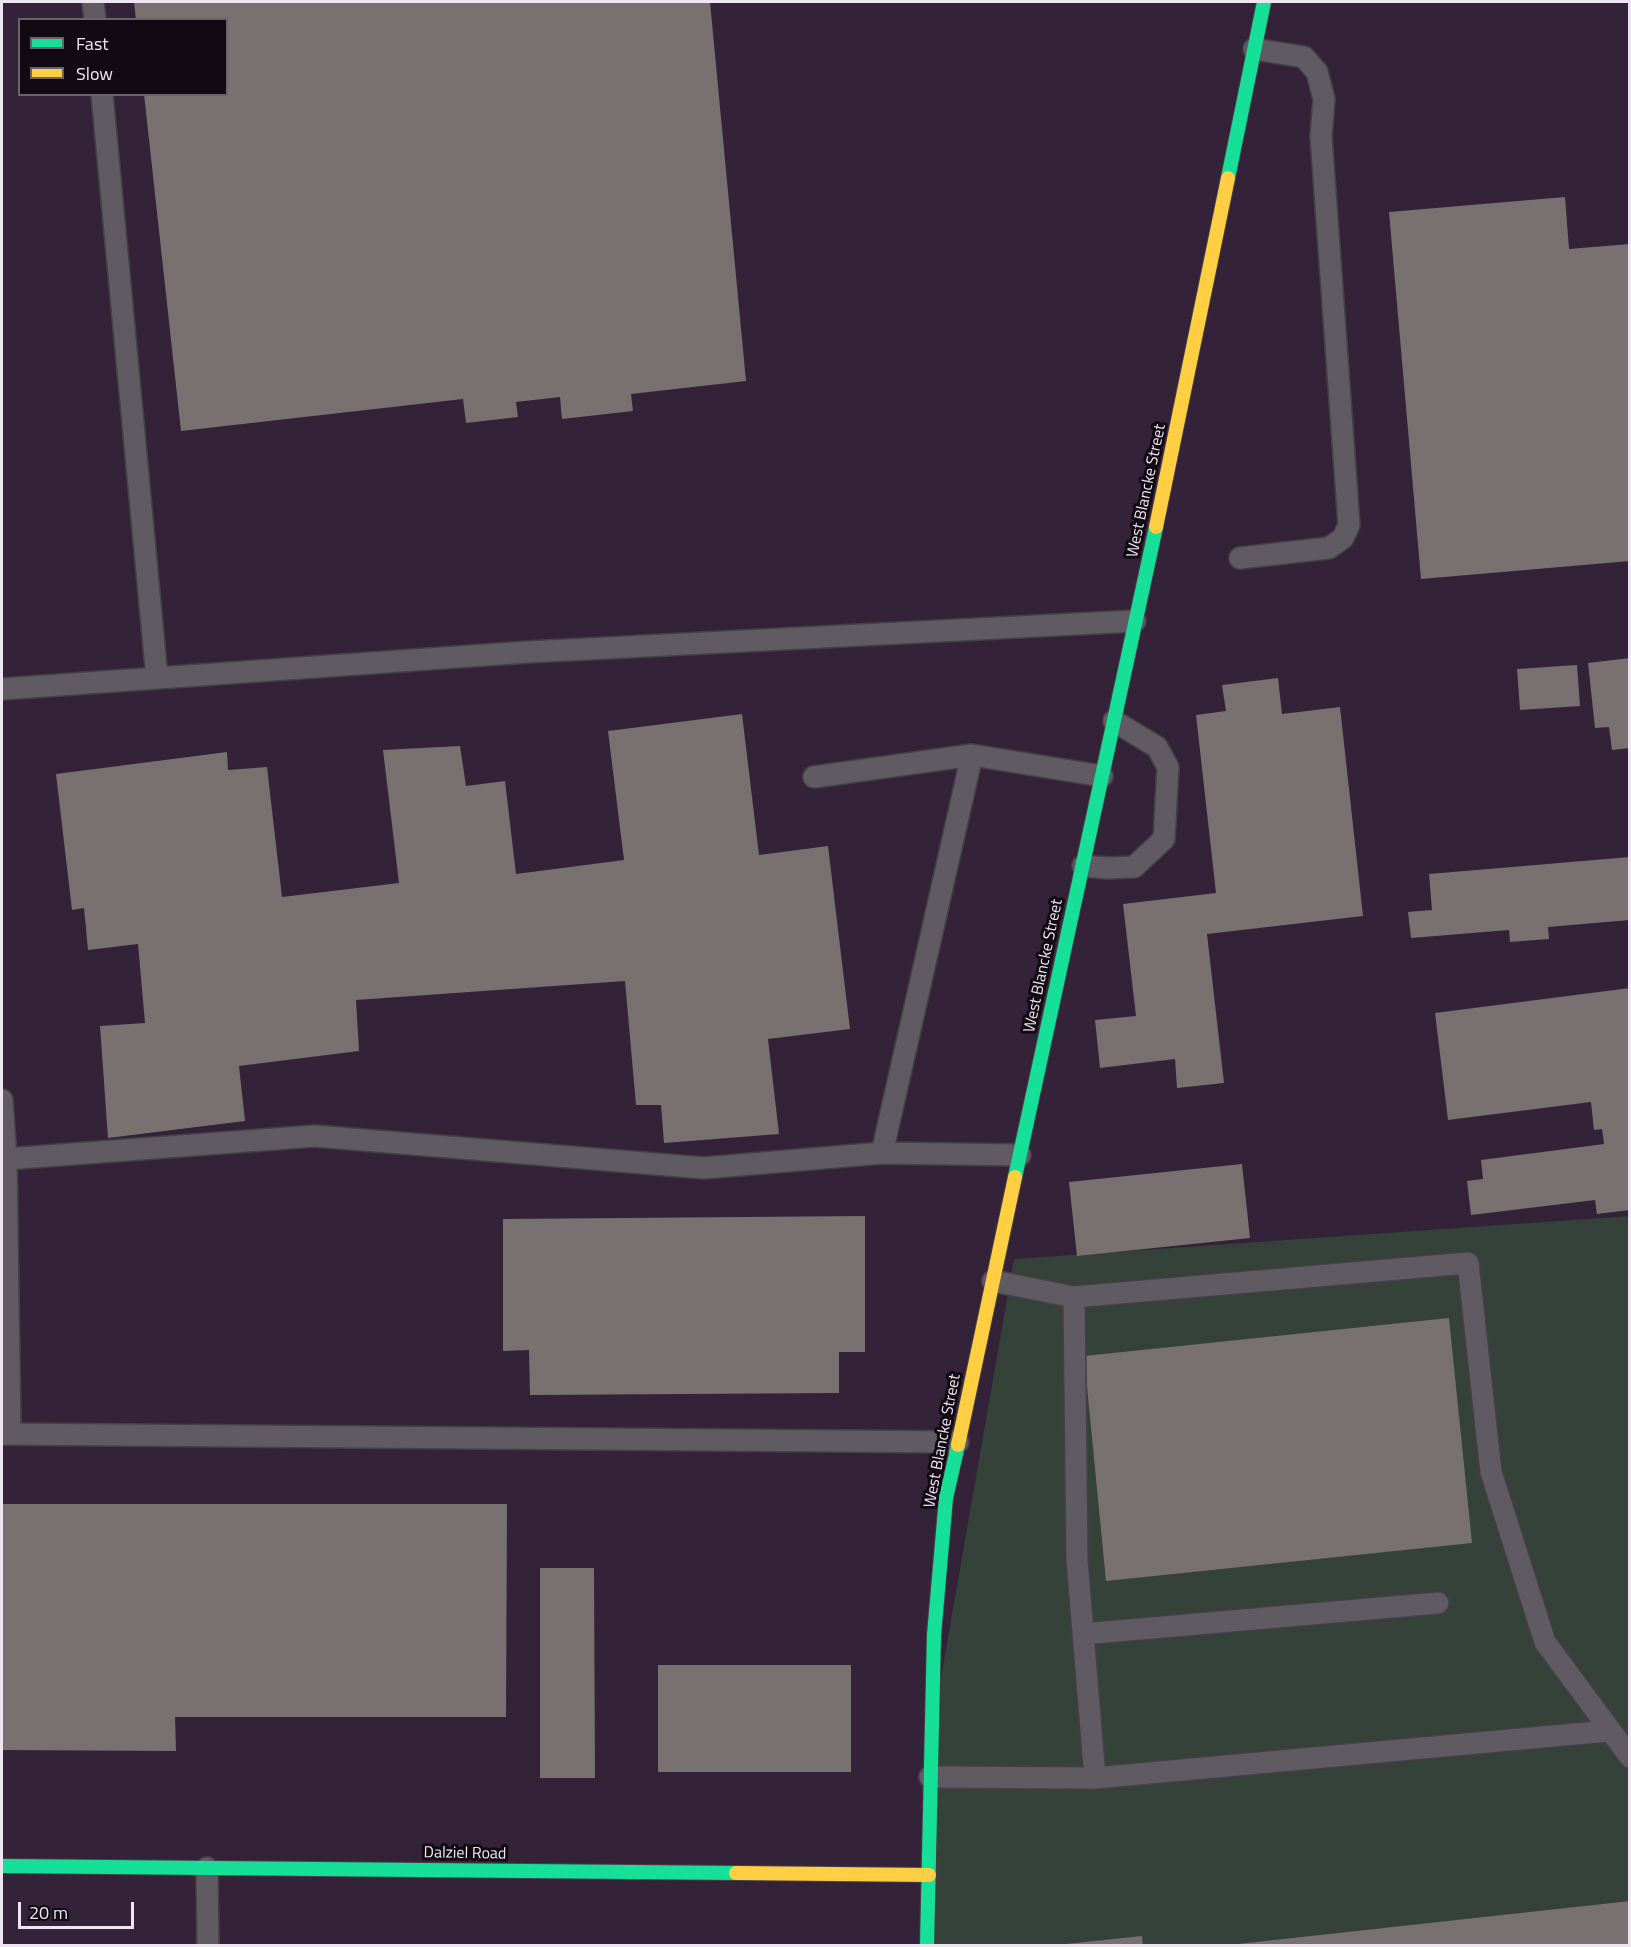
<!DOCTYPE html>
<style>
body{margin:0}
#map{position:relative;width:1631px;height:1947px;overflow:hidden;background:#2a222d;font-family:"Titillium Web",sans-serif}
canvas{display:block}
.frame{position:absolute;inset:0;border:3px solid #efe5f2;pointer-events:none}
.legend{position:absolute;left:18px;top:18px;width:210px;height:78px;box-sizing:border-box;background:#110a13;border:2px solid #6a626c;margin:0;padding:8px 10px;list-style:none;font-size:18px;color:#efe5f2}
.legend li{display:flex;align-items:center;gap:12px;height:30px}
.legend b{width:30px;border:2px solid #6a626c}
.scale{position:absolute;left:18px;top:1902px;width:116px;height:27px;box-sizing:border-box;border:3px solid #efe5f2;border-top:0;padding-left:8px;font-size:18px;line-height:21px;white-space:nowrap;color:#efe5f2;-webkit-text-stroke:4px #110a13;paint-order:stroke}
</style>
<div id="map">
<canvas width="1631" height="1947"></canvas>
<div class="frame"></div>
<ul class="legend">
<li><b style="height:8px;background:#16e098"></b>Fast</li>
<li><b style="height:8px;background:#ffcf43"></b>Slow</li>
</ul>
<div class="scale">20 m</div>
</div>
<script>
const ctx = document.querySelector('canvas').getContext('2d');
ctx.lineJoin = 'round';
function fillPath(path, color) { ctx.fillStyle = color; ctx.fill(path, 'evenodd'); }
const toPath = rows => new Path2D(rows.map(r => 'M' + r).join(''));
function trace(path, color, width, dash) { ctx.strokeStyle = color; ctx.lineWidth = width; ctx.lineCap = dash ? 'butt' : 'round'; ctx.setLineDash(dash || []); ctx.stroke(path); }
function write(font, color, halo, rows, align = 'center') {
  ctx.font = font + ' "Titillium Web",sans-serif'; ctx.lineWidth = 6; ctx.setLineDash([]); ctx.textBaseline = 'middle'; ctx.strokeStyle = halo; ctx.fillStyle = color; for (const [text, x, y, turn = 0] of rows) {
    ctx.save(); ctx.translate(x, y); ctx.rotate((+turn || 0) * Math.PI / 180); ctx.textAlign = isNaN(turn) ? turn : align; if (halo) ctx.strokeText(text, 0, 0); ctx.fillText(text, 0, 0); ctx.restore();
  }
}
const built = toPath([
 [2,2,1629,2,1629,1216,1014,1259,931,1945,2,1946],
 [20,20,226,20,226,94,20,94]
]);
const green = toPath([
 [1629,1216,1629,1945,931,1946,930,1741,1014,1259]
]);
const building = toPath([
 [134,2,710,2,746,381,631,394,633,411,562,419,560,397,516,402,518,417,466,423,463,399,181,431,144,94,226,94,226,20,136,20],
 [1565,197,1569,249,1630,244,1630,561,1421,579,1389,212],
 [1630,658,1630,748,1612,750,1609,727,1595,728,1588,663],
 [1577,665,1580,706,1520,710,1517,669],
 [1278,678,1282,714,1340,707,1363,916,1207,934,1224,1083,1177,1088,1175,1059,1100,1068,1095,1020,1136,1016,1123,904,1216,893,1196,715,1226,711,1222,685],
 [742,714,759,855,828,846,850,1029,768,1039,779,1134,664,1143,661,1105,636,1105,625,981,356,1000,359,1051,239,1066,245,1121,108,1138,100,1026,145,1023,138,944,88,950,84,908,72,910,56,774,227,752,228,770,267,767,282,897,399,883,383,750,460,746,466,786,505,781,516,874,624,860,608,731],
 [1630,857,1630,920,1548,927,1549,939,1510,942,1509,930,1411,938,1408,912,1432,910,1429,874],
 [1630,988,1630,1210,1597,1214,1595,1200,1471,1215,1467,1181,1483,1179,1481,1160,1604,1144,1602,1129,1594,1130,1591,1102,1448,1120,1435,1013],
 [1242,1164,1250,1238,1077,1256,1069,1182],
 [865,1216,865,1352,839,1352,839,1393,530,1395,529,1350,503,1351,503,1219],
 [1449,1318,1472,1543,1106,1581,1084,1356],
 [2,1504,507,1504,506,1717,175,1717,176,1751,2,1750],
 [540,1568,594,1568,595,1778,540,1778],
 [658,1665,851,1665,851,1772,658,1772],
 [1630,1901,1630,1946,1238,1946,1238,1944],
 [1142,1936,1143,1946,1066,1946,1066,1944]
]);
const lane = toPath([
 [93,2,95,20],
 [102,94,157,678],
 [1240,558,1329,548,1343,538,1349,525,1321,136,1324,99,1317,72,1304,57,1254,49],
 [2,689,528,652,1135,621],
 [814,777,972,755],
 [1083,866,1108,868,1134,867,1164,839,1168,767,1157,747,1114,721],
 [2,1100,6,1159],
 [882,1153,972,755,1102,776],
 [993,1281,1074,1297,1468,1263,1491,1472,1545,1642,1630,1757],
 [2,1434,958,1442],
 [10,1434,6,1159,315,1136,704,1168,882,1153,1020,1155],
 [1083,1634,1438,1603],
 [930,1777,1095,1778,1077,1560,1074,1297],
 [1095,1778,1608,1731],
 [207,1868,208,1946]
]);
const fast = toPath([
 [1228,178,1264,2],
 [1015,1177,1156,527],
 [2,1866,736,1873],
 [927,1946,934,1635,946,1498,958,1445]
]);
const slow = toPath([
 [1156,527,1228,178],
 [958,1445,1015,1177],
 [736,1873,929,1875]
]);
const streetNames = [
 ["West Blancke Street",1147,491,-78],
 ["West Blancke Street",1044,966,-78],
 ["West Blancke Street",943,1441,-79],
 ["Dalziel Road",465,1854,1]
];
fillPath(built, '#342239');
fillPath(green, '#34423a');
fillPath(building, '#787170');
trace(lane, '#463f48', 24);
trace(fast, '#463f48', 16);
trace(slow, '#463f48', 16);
trace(lane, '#605a63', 21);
trace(fast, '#16e098', 14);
trace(slow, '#ffcf43', 14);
write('16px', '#efe5f2', '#110a13', streetNames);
</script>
